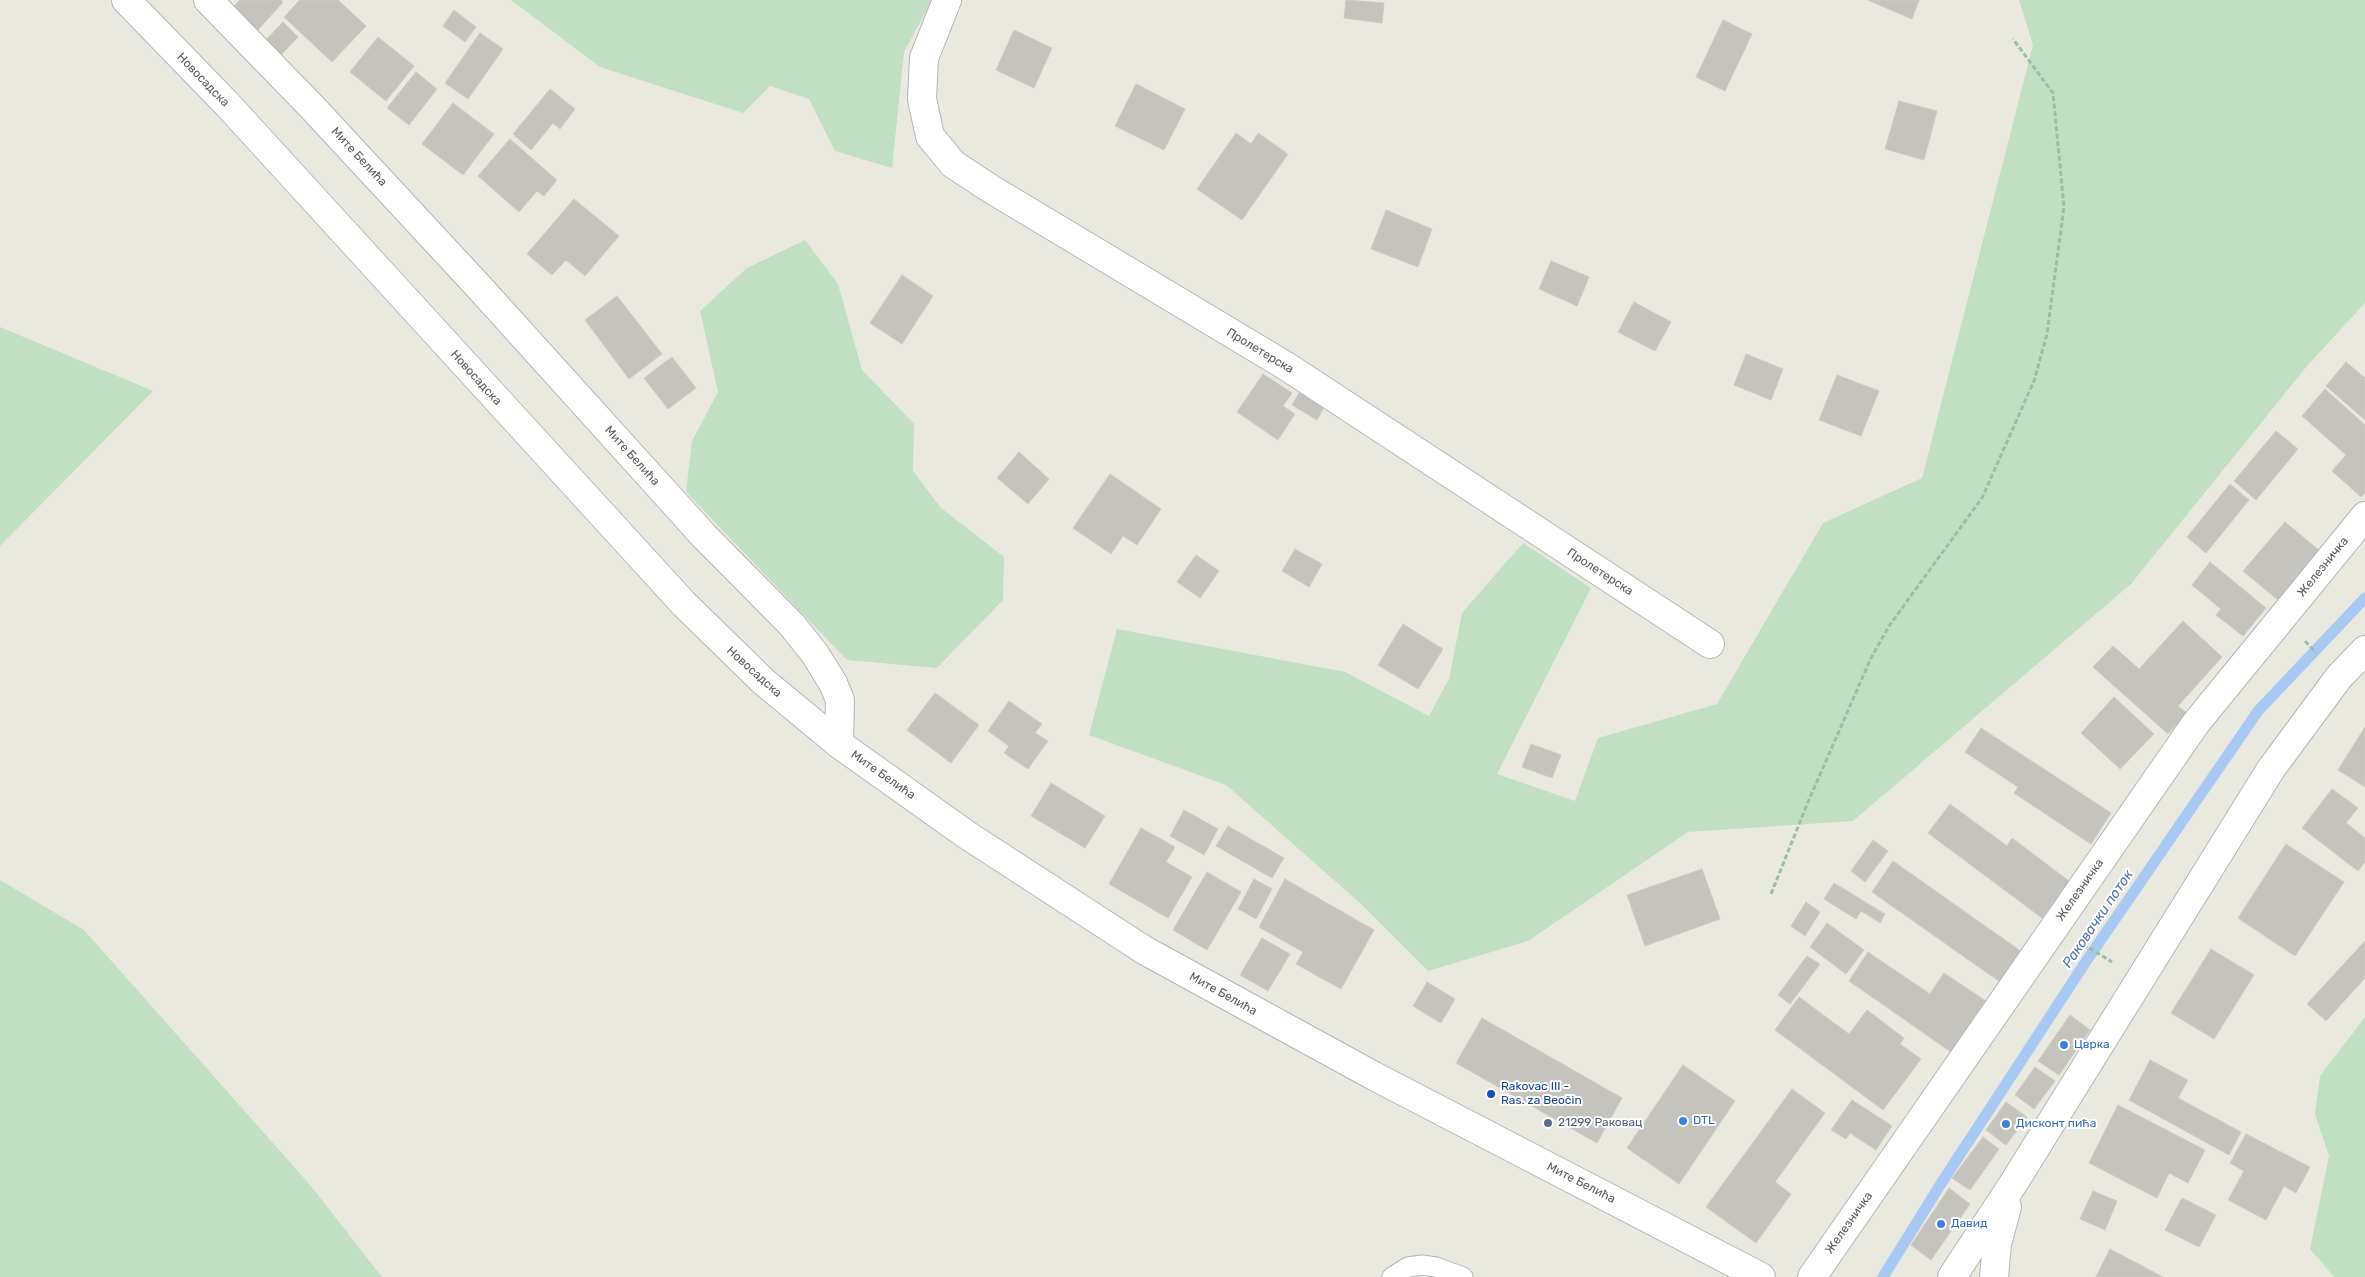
<!DOCTYPE html>
<meta charset="utf-8">
<style>
body{margin:0}
canvas{display:block;background:#eae9e0}
</style>
<canvas width="2365" height="1277"></canvas>
<script>
const ctx = document.querySelector('canvas').getContext('2d');
ctx.lineJoin = 'round';
function fillPath(path, color) { ctx.fillStyle = color; ctx.fill(path, 'evenodd'); }
const toPath = rows => new Path2D(rows.map(r => 'M' + r).join(''));
function trace(path, color, width, dash) { ctx.strokeStyle = color; ctx.lineWidth = width; ctx.lineCap = dash ? 'butt' : 'round'; ctx.setLineDash(dash || []); ctx.stroke(path); }
function write(font, color, halo, rows, align = 'center') {
  ctx.font = font + ' Rubik,sans-serif'; ctx.lineWidth = 4; ctx.setLineDash([]); ctx.textBaseline = 'middle'; ctx.strokeStyle = halo; ctx.fillStyle = color; for (const [text, x, y, turn = 0] of rows) {
    ctx.save(); ctx.translate(x, y); ctx.rotate((+turn || 0) * Math.PI / 180); ctx.textAlign = isNaN(turn) ? turn : align; if (halo) ctx.strokeText(text, 0, 0); ctx.fillText(text, 0, 0); ctx.restore();
  }
}
const green = toPath([
 [511,0,932,0,904,52,892,168,835,151,809,99,770,86,743,113,600,67],
 [2019,0,2365,0,2365,303,2307,366,2131,584,1853,821,1688,832,1528,941,1428,971,1359,902,1226,785,1089,735,1117,629,1345,672,1429,716,1449,679,1462,613,1523,543,1591,588,1497,774,1575,801,1598,738,1717,704,1823,523,1922,478,2033,45],
 [805,240,838,284,862,370,914,424,913,471,941,508,1004,557,1003,600,937,668,847,660,686,492,692,441,718,392,700,311,747,268],
 [0,327,153,391,0,546],
 [0,880,84,930,311,1186,382,1277,0,1277],
 [2365,1017,2365,1277,2334,1277,2310,1249,2329,1156,2315,1114,2320,1076]
]);
const stream = toPath([
 [1883,1277,1942,1182,2085,963,2258,711,2365,598]
]);
const building = toPath([
 [240,0,281,0,283,2,258,30,233,7,240,0],
 [300,0,338,0,366,26,332,62,284,17,300,0],
 [1346,0,1384,3,1382,23,1344,18,1346,0],
 [1868,0,1919,0,1912,19,1868,0],
 [454,10,476,27,465,42,443,26,454,10],
 [1723,20,1752,34,1725,91,1696,77,1723,20],
 [283,22,298,37,278,58,262,44,283,22],
 [1014,30,1052,48,1034,88,996,70,1014,30],
 [480,33,503,49,468,99,445,83,480,33],
 [378,37,414,66,386,101,350,72,378,37],
 [416,72,437,89,409,125,387,108,416,72],
 [1136,84,1185,109,1164,150,1115,126,1136,84],
 [550,89,575,109,560,129,553,123,531,150,513,134,550,89],
 [1899,101,1937,111,1924,160,1885,149,1899,101],
 [453,103,494,134,463,175,422,144,453,103],
 [1236,133,1251,144,1258,133,1288,154,1242,220,1197,189,1236,133],
 [510,139,557,180,544,196,537,191,519,212,478,176,510,139],
 [574,199,619,236,585,276,566,260,552,275,527,254,574,199],
 [1386,210,1432,229,1418,267,1371,249,1386,210],
 [1551,261,1589,277,1577,306,1539,289,1551,261],
 [902,275,933,296,902,344,870,323,902,275],
 [617,296,662,354,629,379,585,320,617,296],
 [1634,302,1671,322,1655,351,1618,332,1634,302],
 [1746,354,1783,369,1771,400,1734,385,1746,354],
 [672,357,696,388,668,409,644,378,672,357],
 [2346,362,2365,378,2365,420,2326,386,2346,362],
 [1263,374,1292,393,1283,406,1295,414,1278,440,1237,412,1263,374],
 [1837,375,1879,391,1861,436,1819,420,1837,375],
 [1302,388,1327,402,1317,420,1292,405,1302,388],
 [2325,389,2365,425,2365,493,2361,497,2332,471,2346,455,2302,416,2325,389],
 [2276,431,2298,449,2256,500,2234,481,2276,431],
 [1019,452,1049,479,1028,504,997,478,1019,452],
 [1110,474,1161,509,1137,545,1123,536,1111,554,1073,528,1110,474],
 [2230,484,2249,500,2206,553,2187,537,2230,484],
 [2285,522,2320,551,2278,600,2243,571,2285,522],
 [1295,549,1322,564,1309,587,1282,571,1295,549],
 [1196,555,1219,571,1200,598,1177,582,1196,555],
 [2210,562,2266,608,2243,636,2216,615,2221,609,2192,585,2210,562],
 [2183,621,2222,657,2178,706,2187,713,2168,734,2093,667,2113,646,2139,669,2183,621],
 [1403,624,1443,649,1418,689,1378,665,1403,624],
 [935,693,979,725,951,763,907,730,935,693],
 [2114,697,2154,734,2120,769,2081,733,2114,697],
 [1009,701,1042,724,1035,733,1048,741,1028,769,1004,753,1009,746,988,731,1009,701],
 [2365,727,2365,787,2338,770,2365,727],
 [1981,728,2111,813,2091,844,2014,793,2018,787,1965,752,1981,728],
 [1531,744,1561,755,1552,778,1522,767,1531,744],
 [1051,783,1105,816,1085,848,1031,816,1051,783],
 [2332,789,2358,808,2346,823,2365,838,2365,862,2358,871,2302,828,2332,789],
 [1950,804,2007,846,2012,838,2069,881,2042,918,1928,833,1950,804],
 [1184,810,1218,829,1204,855,1170,836,1184,810],
 [1228,826,1284,858,1272,878,1216,846,1228,826],
 [1141,828,1175,847,1166,862,1192,877,1168,918,1109,884,1141,828],
 [1873,840,1888,851,1865,882,1851,871,1873,840],
 [2286,844,2344,882,2295,956,2238,918,2286,844],
 [1893,861,2022,952,2000,982,1872,892,1893,861],
 [1702,869,1720,919,1645,946,1627,895,1702,869],
 [1207,872,1241,892,1207,950,1173,930,1207,872],
 [1254,879,1272,889,1256,919,1238,909,1254,879],
 [1285,879,1374,930,1341,989,1296,964,1303,952,1259,927,1285,879],
 [1834,883,1885,914,1880,923,1861,911,1856,919,1824,899,1834,883],
 [1806,902,1820,912,1805,936,1791,926,1806,902],
 [1827,923,1864,950,1846,974,1810,947,1827,923],
 [1262,938,1290,954,1268,991,1240,975,1262,938],
 [2365,941,2365,978,2326,1021,2307,1004,2365,941],
 [2211,949,2254,975,2214,1039,2171,1013,2211,949],
 [1868,952,1930,994,1944,973,1986,1001,1951,1052,1849,981,1868,952],
 [1807,956,1820,964,1790,1004,1778,995,1807,956],
 [1427,982,1455,999,1441,1023,1413,1006,1427,982],
 [1799,997,1849,1034,1867,1010,1904,1038,1900,1044,1921,1059,1883,1110,1775,1030,1799,997],
 [2070,1015,2090,1030,2059,1075,2038,1061,2070,1015],
 [1482,1018,1622,1098,1597,1143,1456,1063,1482,1018],
 [2150,1060,2188,1080,2178,1098,2241,1132,2229,1155,2129,1100,2150,1060],
 [1683,1065,1735,1101,1679,1184,1627,1148,1683,1065],
 [2035,1067,2055,1081,2034,1109,2015,1095,2035,1067],
 [1792,1089,1825,1113,1775,1182,1791,1194,1756,1243,1706,1207,1792,1089],
 [1852,1100,1892,1126,1876,1150,1850,1133,1846,1139,1831,1130,1852,1100],
 [2006,1102,2027,1117,2006,1145,1986,1130,2006,1102],
 [2118,1105,2205,1150,2188,1183,2169,1173,2157,1198,2089,1163,2118,1105],
 [2246,1134,2310,1167,2296,1193,2284,1186,2266,1220,2228,1200,2244,1171,2230,1163,2246,1134],
 [1983,1137,1999,1149,1970,1190,1952,1178,1983,1137],
 [1949,1188,1970,1204,1931,1260,1911,1245,1949,1188],
 [2093,1191,2117,1201,2105,1230,2080,1219,2093,1191],
 [2182,1198,2216,1215,2199,1247,2165,1230,2182,1198],
 [2110,1249,2163,1277,2096,1277,2110,1249]
]);
const path = toPath([
 [2305,641,2316,653],
 [1771,894,1808,802,1871,658,1889,626,1982,498,2034,381,2047,334,2064,207,2053,93,2013,39],
 [2083,944,2112,962]
]);
const lane = toPath([
 [1392,1277,1408,1267,1422,1265,1436,1267,1463,1277]
]);
const street = toPath([
 [208,0,312,107,479,287,704,536,792,625,815,654,833,683,840,700,839,744],
 [947,0,924,58,922,99,930,136,953,164,991,189,1286,366,1710,644],
 [1812,1277,2196,723,2365,516]
]);
const secondary = toPath([
 [126,0,227,104,684,604,764,682,839,744,967,835,1144,950,1374,1076,1761,1277],
 [1952,1277,2013,1184,2271,769,2339,677,2365,650],
 [1994,1277,1997,1244,2007,1207]
]);
const markers = [
 [2064,1045,5,"#3f7fe0"],
 [1491,1094,5,"#1a4fb4"],
 [1683,1121,5,"#3f7fe0"],
 [1548,1123,5,"#5c6f8a"],
 [2006,1124,5,"#3f7fe0"],
 [1941,1224,5,"#3f7fe0"]
];
const streetNames = [
 ["Новосадска",203,80,46],
 ["Мите Белића",359,157,47],
 ["Пролетерска",1260,351,31],
 ["Новосадска",476,378,48],
 ["Мите Белића",632,456,48],
 ["Железничка",2323,567,-51],
 ["Пролетерска",1600,572,33],
 ["Новосадска",754,672,42],
 ["Мите Белића",883,775,35],
 ["Железничка",2080,890,-55],
 ["Мите Белића",1223,994,29],
 ["Мите Белића",1581,1183,27],
 ["Железничка",1849,1223,-55]
];
const shopNames = [
 ["Цврка",2074,1045],
 ["DTL",1693,1121],
 ["Дисконт пића",2016,1124],
 ["Давид",1951,1224]
];
const transitNames = [
 ["Rakovac III -",1501,1087],
 ["Ras. za Beočin",1501,1101]
];
const serviceNames = [
 ["21299 Раковац",1558,1123]
];
const waterNames = [
 ["Раковачки поток",2098,919,-56]
];
fillPath(green, '#c0dfc3');
trace(stream, '#a8c9f3', 11);
fillPath(building, '#c5c3bd');
trace(building, '#cecbc0', 1);
trace(lane, '#b3b5b9', 21);
trace(street, '#b3b5b9', 30);
trace(secondary, '#b4b6bb', 30);
trace(path, '#9abfa8', 3, [5, 2.5]);
trace(lane, '#fff', 19);
trace(street, '#fff', 28);
trace(secondary, '#fff', 28);
for (const [x, y, r, color] of markers) { const dot = new Path2D(); dot.arc(x, y, r, 0, 2 * Math.PI); ctx.fillStyle = color; ctx.fill(dot); trace(dot, '#fff', 2); }
write('12px', '#595b5f', '#fff', streetNames);
write('12px', '#366cbe', '#fff', shopNames, 'left');
write('12px', '#164399', '#fff', transitNames, 'left');
write('12px', '#4e5e75', '#fff', serviceNames, 'left');
write('italic 14px', '#4f74b1', '#fff', waterNames);
</script>
